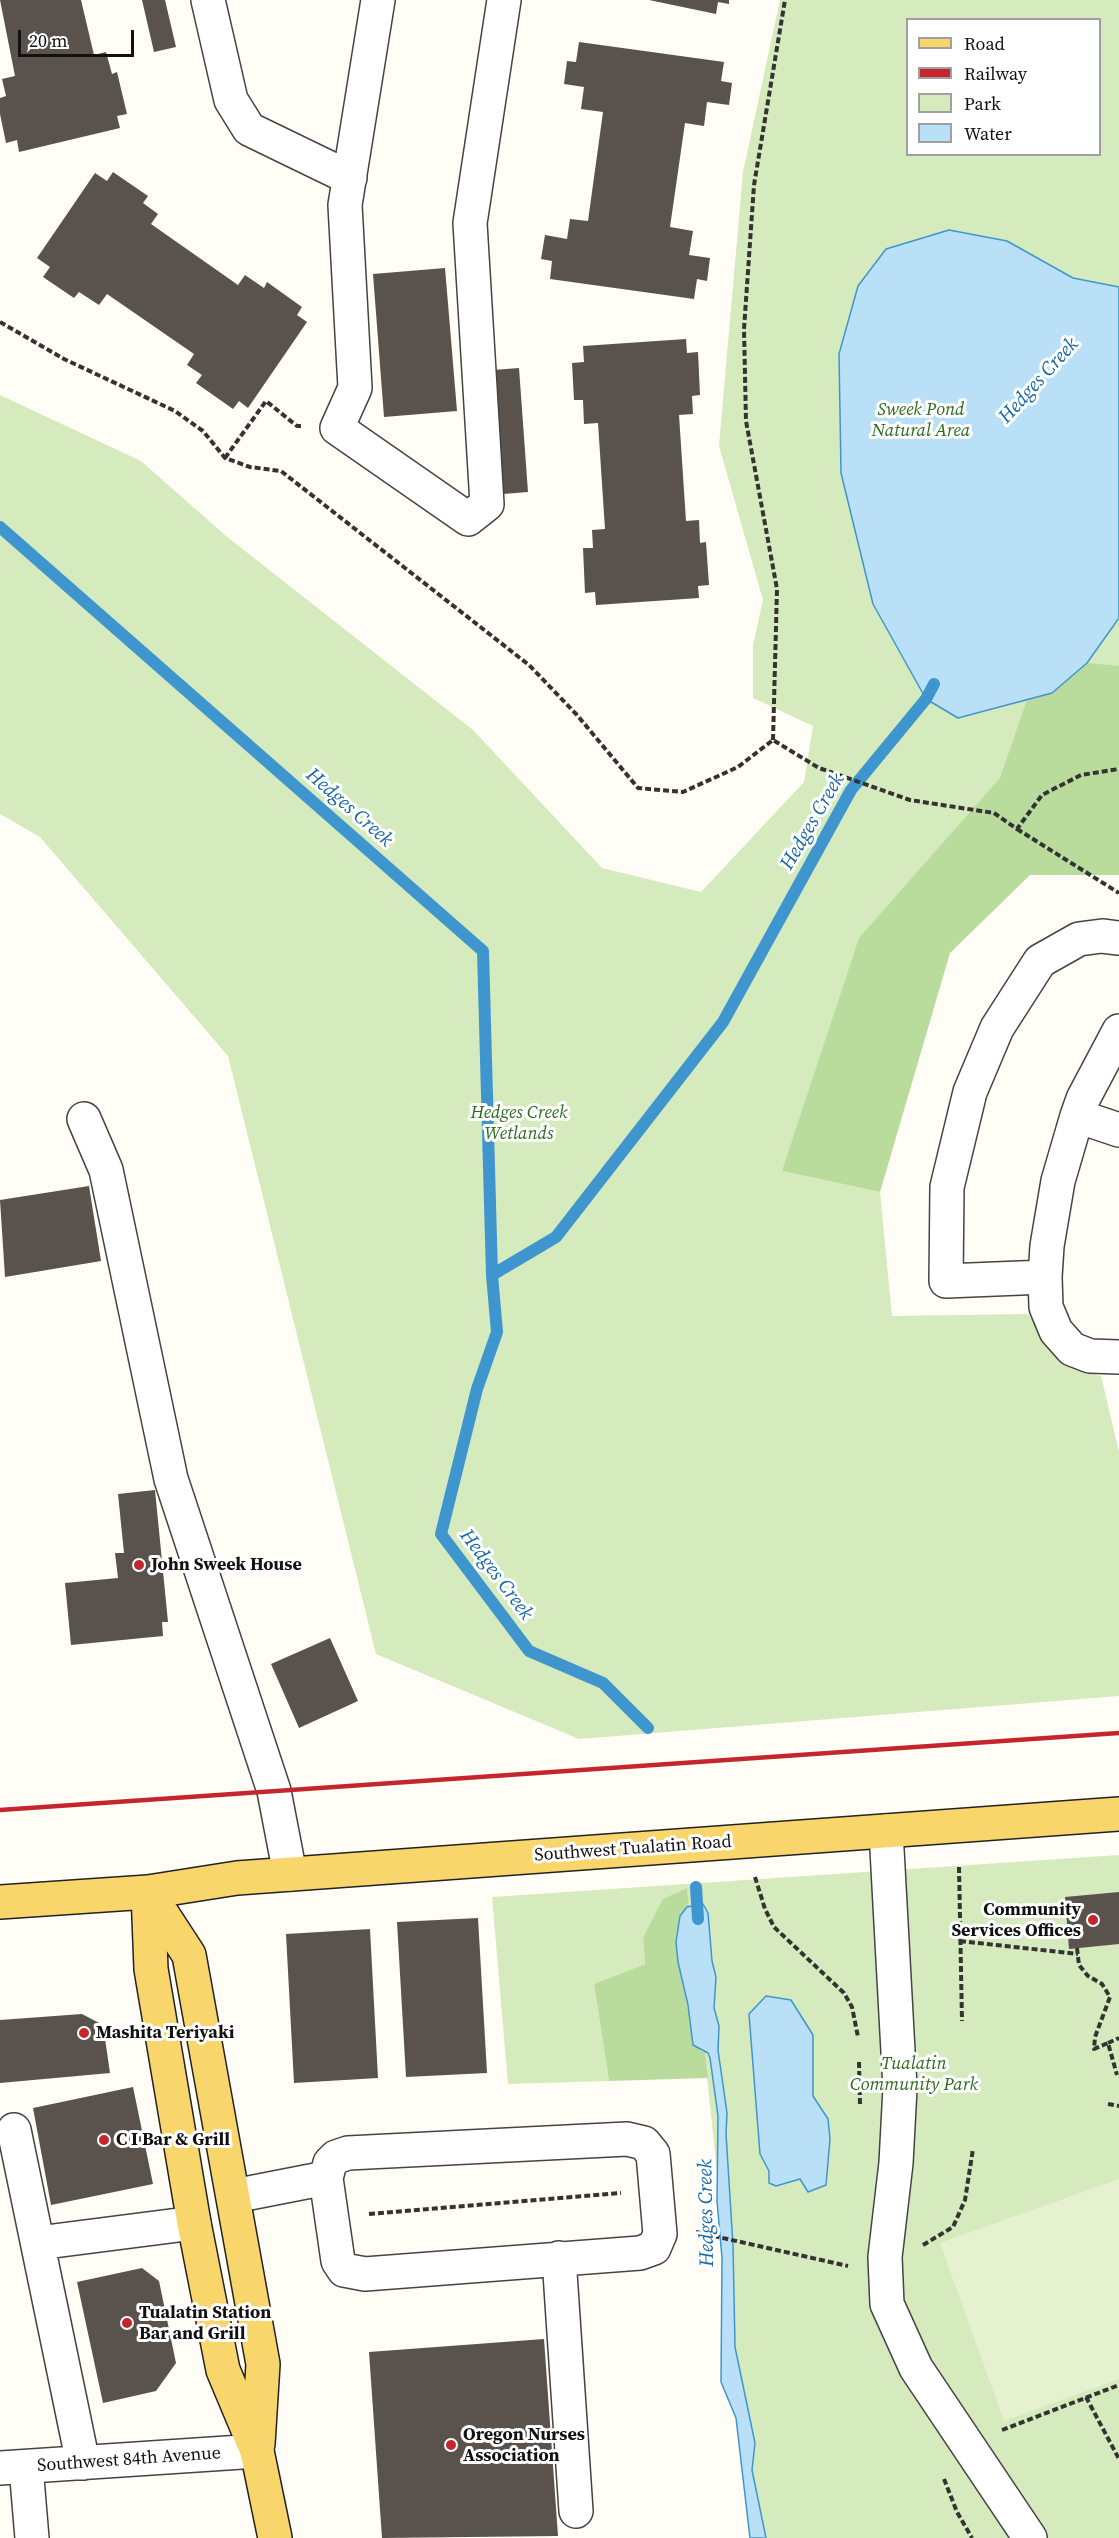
<!DOCTYPE html>
<style>
body{margin:0}
#map{position:relative;width:1119px;height:2538px;overflow:hidden;background:#fffdf5;font-family:"Source Serif 4",serif}
canvas{display:block}
.legend{position:absolute;left:906px;top:18px;width:195px;height:138px;box-sizing:border-box;background:#fff;border:2px solid #a0a0a0;margin:0;padding:8px 10px;list-style:none;font-size:18px;color:#111}
.legend li{display:flex;align-items:center;gap:12px;height:30px}
.legend b{width:30px;border:2px solid #a0a0a0}
.scale{position:absolute;left:18px;top:30px;width:116px;height:27px;box-sizing:border-box;border:3px solid #111;border-top:0;padding-left:8px;font-size:18px;line-height:21px;white-space:nowrap;color:#111;-webkit-text-stroke:4px #fff;paint-order:stroke}
</style>
<div id="map">
<canvas width="1119" height="2538"></canvas>
<ul class="legend">
<li><b style="height:8px;background:#f9d66b"></b>Road</li>
<li><b style="height:8px;background:#c4262e"></b>Railway</li>
<li><b style="height:16px;background:#d5ebbd"></b>Park</li>
<li><b style="height:16px;background:#b9e0f7"></b>Water</li>
</ul>
<div class="scale">20 m</div>
</div>
<script>
const ctx = document.querySelector('canvas').getContext('2d');
ctx.lineJoin = 'round';
function fillPath(path, color) { ctx.fillStyle = color; ctx.fill(path, 'evenodd'); }
const toPath = rows => new Path2D(rows.map(r => 'M' + r).join(''));
function trace(path, color, width, dash) { ctx.strokeStyle = color; ctx.lineWidth = width; ctx.lineCap = dash ? 'butt' : 'round'; ctx.setLineDash(dash || []); ctx.stroke(path); }
function write(font, color, halo, rows, align = 'center') {
  ctx.font = font + ' "Source Serif 4",serif'; ctx.lineWidth = 6; ctx.setLineDash([]); ctx.textBaseline = 'middle'; ctx.strokeStyle = halo; ctx.fillStyle = color; for (const [text, x, y, turn = 0] of rows) {
    ctx.save(); ctx.translate(x, y); ctx.rotate((+turn || 0) * Math.PI / 180); ctx.textAlign = isNaN(turn) ? turn : align; if (halo) ctx.strokeText(text, 0, 0); ctx.fillText(text, 0, 0); ctx.restore();
  }
}
const green = toPath([
 [780,0,1119,0,1119,789,1066,786,782,1171,880,1192,892,1316,1028,1314,1064,1365,1101,1376,1119,1452,1119,1696,579,1739,376,1654,228,1056,40,837,0,814,0,395,141,461,226,536,473,730,602,868,701,892,804,782,813,726,753,698,753,645,763,600,719,446,743,172],
 [908,20,1100,20,1100,154,908,154],
 [1119,1855,1119,2538,756,2538,687,1889,643,1938,645,1964,594,1984,609,2081,508,2084,492,1897]
]);
const forest = toPath([
 [1087,663,1119,666,1119,875,1030,875,950,953,880,1192,782,1171,859,938,1000,778,1027,700,1052,693],
 [687,1888,689,1906,687,1907,678,1962,691,2022,701,2051,705,2052,708,2078,609,2081,594,1984,645,1964,643,1938,663,1899]
]);
const pitch = toPath([
 [1119,2179,1119,2379,1004,2421,940,2243]
]);
const water = toPath([
 [949,230,1007,241,1073,278,1119,287,1119,618,1087,663,1052,693,958,718,926,699,873,604,841,473,839,354,858,286,886,249,949,230],
 [703,1904,708,1913,712,1961,716,1977,714,2008,719,2026,718,2050,727,2113,726,2134,733,2245,735,2347,755,2443,752,2470,766,2538,750,2538,736,2418,721,2382,722,2258,717,2201,718,2116,710,2058,708,2053,693,2045,688,2005,678,1962,676,1942,680,1916,687,1907,703,1904],
 [766,1996,791,2000,813,2035,813,2096,828,2119,830,2139,826,2185,808,2192,800,2179,776,2186,769,2183,769,2171,760,2154,749,2014,766,1996]
]);
const stream = toPath([
 [0,527,483,951,492,1275,497,1332,477,1389,441,1534,529,1651,603,1683,648,1728],
 [492,1275,556,1237,723,1022,851,790,926,699,934,684],
 [696,1887,698,1919]
]);
const building = toPath([
 [0,0,81,0,94,55,106,52,112,74,117,72,127,114,117,116,120,128,19,152,17,140,6,143,0,114,0,98,6,96,2,79,15,76],
 [142,0,165,0,176,47,154,52],
 [649,0,729,0,729,4,718,2,716,14],
 [579,42,724,62,721,81,732,83,729,105,707,102,704,126,685,123,670,227,693,231,689,255,710,258,707,281,697,279,694,299,550,279,552,261,541,259,545,235,567,239,570,219,588,221,603,112,581,109,584,87,564,84,567,61,576,62],
 [113,172,148,196,143,203,158,214,151,224,238,285,245,275,264,288,267,282,302,307,297,315,307,322,248,408,239,401,233,409,196,383,202,375,187,365,194,354,107,294,99,305,79,292,74,298,43,277,50,267,37,258,95,173,107,181],
 [445,268,457,411,384,417,373,274],
 [686,339,687,353,698,352,700,395,692,396,693,414,679,415,686,521,699,520,700,543,706,542,709,585,698,586,699,598,596,605,595,592,585,593,583,548,593,548,592,530,605,529,598,423,584,424,583,400,574,400,572,363,584,362,583,346],
 [519,368,528,492,503,494,493,370],
 [89,1186,101,1261,5,1277,0,1200],
 [155,1490,168,1622,162,1622,163,1636,71,1645,65,1583,118,1578,115,1553,124,1553,118,1494],
 [330,1638,358,1701,299,1728,271,1664],
 [1119,1892,1119,1944,1069,1949,1065,1897],
 [478,1918,487,2073,406,2077,397,1922],
 [370,1929,378,2078,294,2083,286,1934],
 [82,2014,103,2025,110,2073,0,2083,0,2020],
 [133,2087,153,2184,51,2205,33,2108],
 [142,2268,159,2281,176,2363,156,2391,103,2403,77,2282],
 [544,2339,558,2536,382,2538,369,2352]
]);
const path = toPath([
 [0,322,64,359,175,411,203,431,225,458,250,467,281,471,529,665,577,715,638,788,683,792,738,767,773,740,819,768,910,800,994,813,1017,829,1042,795,1081,775,1119,769],
 [225,458,266,401,297,426,301,426],
 [773,740,777,589,746,421,744,329,754,185,785,0],
 [1017,829,1119,893],
 [959,1867,962,2021],
 [755,1877,765,1909,774,1927,844,1993,852,2007,858,2037],
 [960,1941,1078,1954],
 [1077,1948,1079,1965,1088,1976,1102,1984,1110,1997,1095,2037,1094,2049,1108,2043,1117,2075],
 [1108,2043,1119,2038],
 [859,2062,860,2105],
 [1108,2104,1119,2106],
 [369,2214,621,2193],
 [696,2232,848,2266],
 [923,2245,953,2227,965,2200,973,2149],
 [1086,2397,1119,2459],
 [1002,2430,1119,2385],
 [944,2479,957,2512,972,2538]
]);
const minor = toPath([
 [208,0,231,100,249,129,350,178],
 [378,0,345,205,355,388,337,428,468,519,487,504,470,223,504,0],
 [1119,1031,1083,1099,1077,1116,1058,1181,1047,1246,1045,1277,1046,1307,1056,1331,1072,1349,1090,1356,1119,1357],
 [1077,1116,1119,1130],
 [84,1119,106,1170,171,1479,274,1791,290,1874],
 [1045,1277,946,1281,947,1187,970,1092,997,1028,1040,961,1079,939,1102,936,1119,938],
 [886,1831,900,2088,896,2163,885,2257,887,2304,916,2368,1030,2538],
 [14,2130,83,2463],
 [627,2139,644,2143,653,2154,660,2234,654,2248,640,2253,365,2274,344,2270,338,2261,326,2178,330,2163,336,2157,348,2153,627,2139],
 [234,2196,326,2178],
 [38,2243,194,2223],
 [559,2258,576,2511],
 [26,2467,32,2538],
 [0,2468,257,2451]
]);
const major = toPath([
 [148,1892,151,1969,194,2223,223,2370,257,2451,275,2538],
 [148,1892,189,1955,263,2364,258,2444],
 [0,1902,148,1892,237,1878,1119,1814]
]);
const rail = toPath([
 [0,1810,1119,1733]
]);
const markers = [
 [139,1565,6,"#c4262e"],
 [1093,1920,6,"#c4262e"],
 [84,2033,6,"#c4262e"],
 [104,2140,6,"#c4262e"],
 [127,2323,6,"#c4262e"],
 [451,2445,6,"#c4262e"]
];
const parkNames = [
 ["Sweek Pond",921,410],
 ["Natural Area",921,431],
 ["Hedges Creek",519,1113],
 ["Wetlands",519,1134],
 ["Tualatin",914,2064],
 ["Community Park",914,2085]
];
const poiNames = [
 ["John Sweek House",151,1565],
 ["Community",1081,1910,"right"],
 ["Services Offices",1081,1931,"right"],
 ["Mashita Teriyaki",96,2033],
 ["C I Bar & Grill",116,2140],
 ["Tualatin Station",139,2313],
 ["Bar and Grill",139,2334],
 ["Oregon Nurses",463,2435],
 ["Association",463,2456]
];
const streetNames = [
 ["Southwest Tualatin Road",633,1849,-4],
 ["Southwest 84th Avenue",129,2460,-4]
];
const waterNames = [
 ["Hedges Creek",1039,381,-48],
 ["Hedges Creek",349,808,41],
 ["Hedges Creek",813,822,-60],
 ["Hedges Creek",496,1575,53],
 ["Hedges Creek",707,2213,-91]
];
fillPath(green, '#d5ebbd');
fillPath(forest, '#b9dc9c');
fillPath(pitch, '#e6f2cf');
fillPath(water, '#b9e0f7');
trace(water, '#3f96cf', 1.5);
trace(stream, '#3f96cf', 12);
fillPath(building, '#5a524d');
trace(minor, '#444', 36);
trace(major, '#222', 36);
trace(path, '#333', 4, [6, 3]);
trace(minor, '#fff', 33);
trace(major, '#f9d66b', 33);
trace(rail, '#c4262e', 4.5);
for (const [x, y, r, color] of markers) { const dot = new Path2D(); dot.arc(x, y, r, 0, 2 * Math.PI); ctx.fillStyle = color; ctx.fill(dot); trace(dot, '#fff', 2); }
write('italic 18px', '#2f6b1f', '#fff', parkNames);
write('bold 18px', '#111', '#fff', poiNames, 'left');
write('18px', '#111', '#fff', streetNames);
write('italic 20px', '#1768a6', '#fff', waterNames);
</script>
